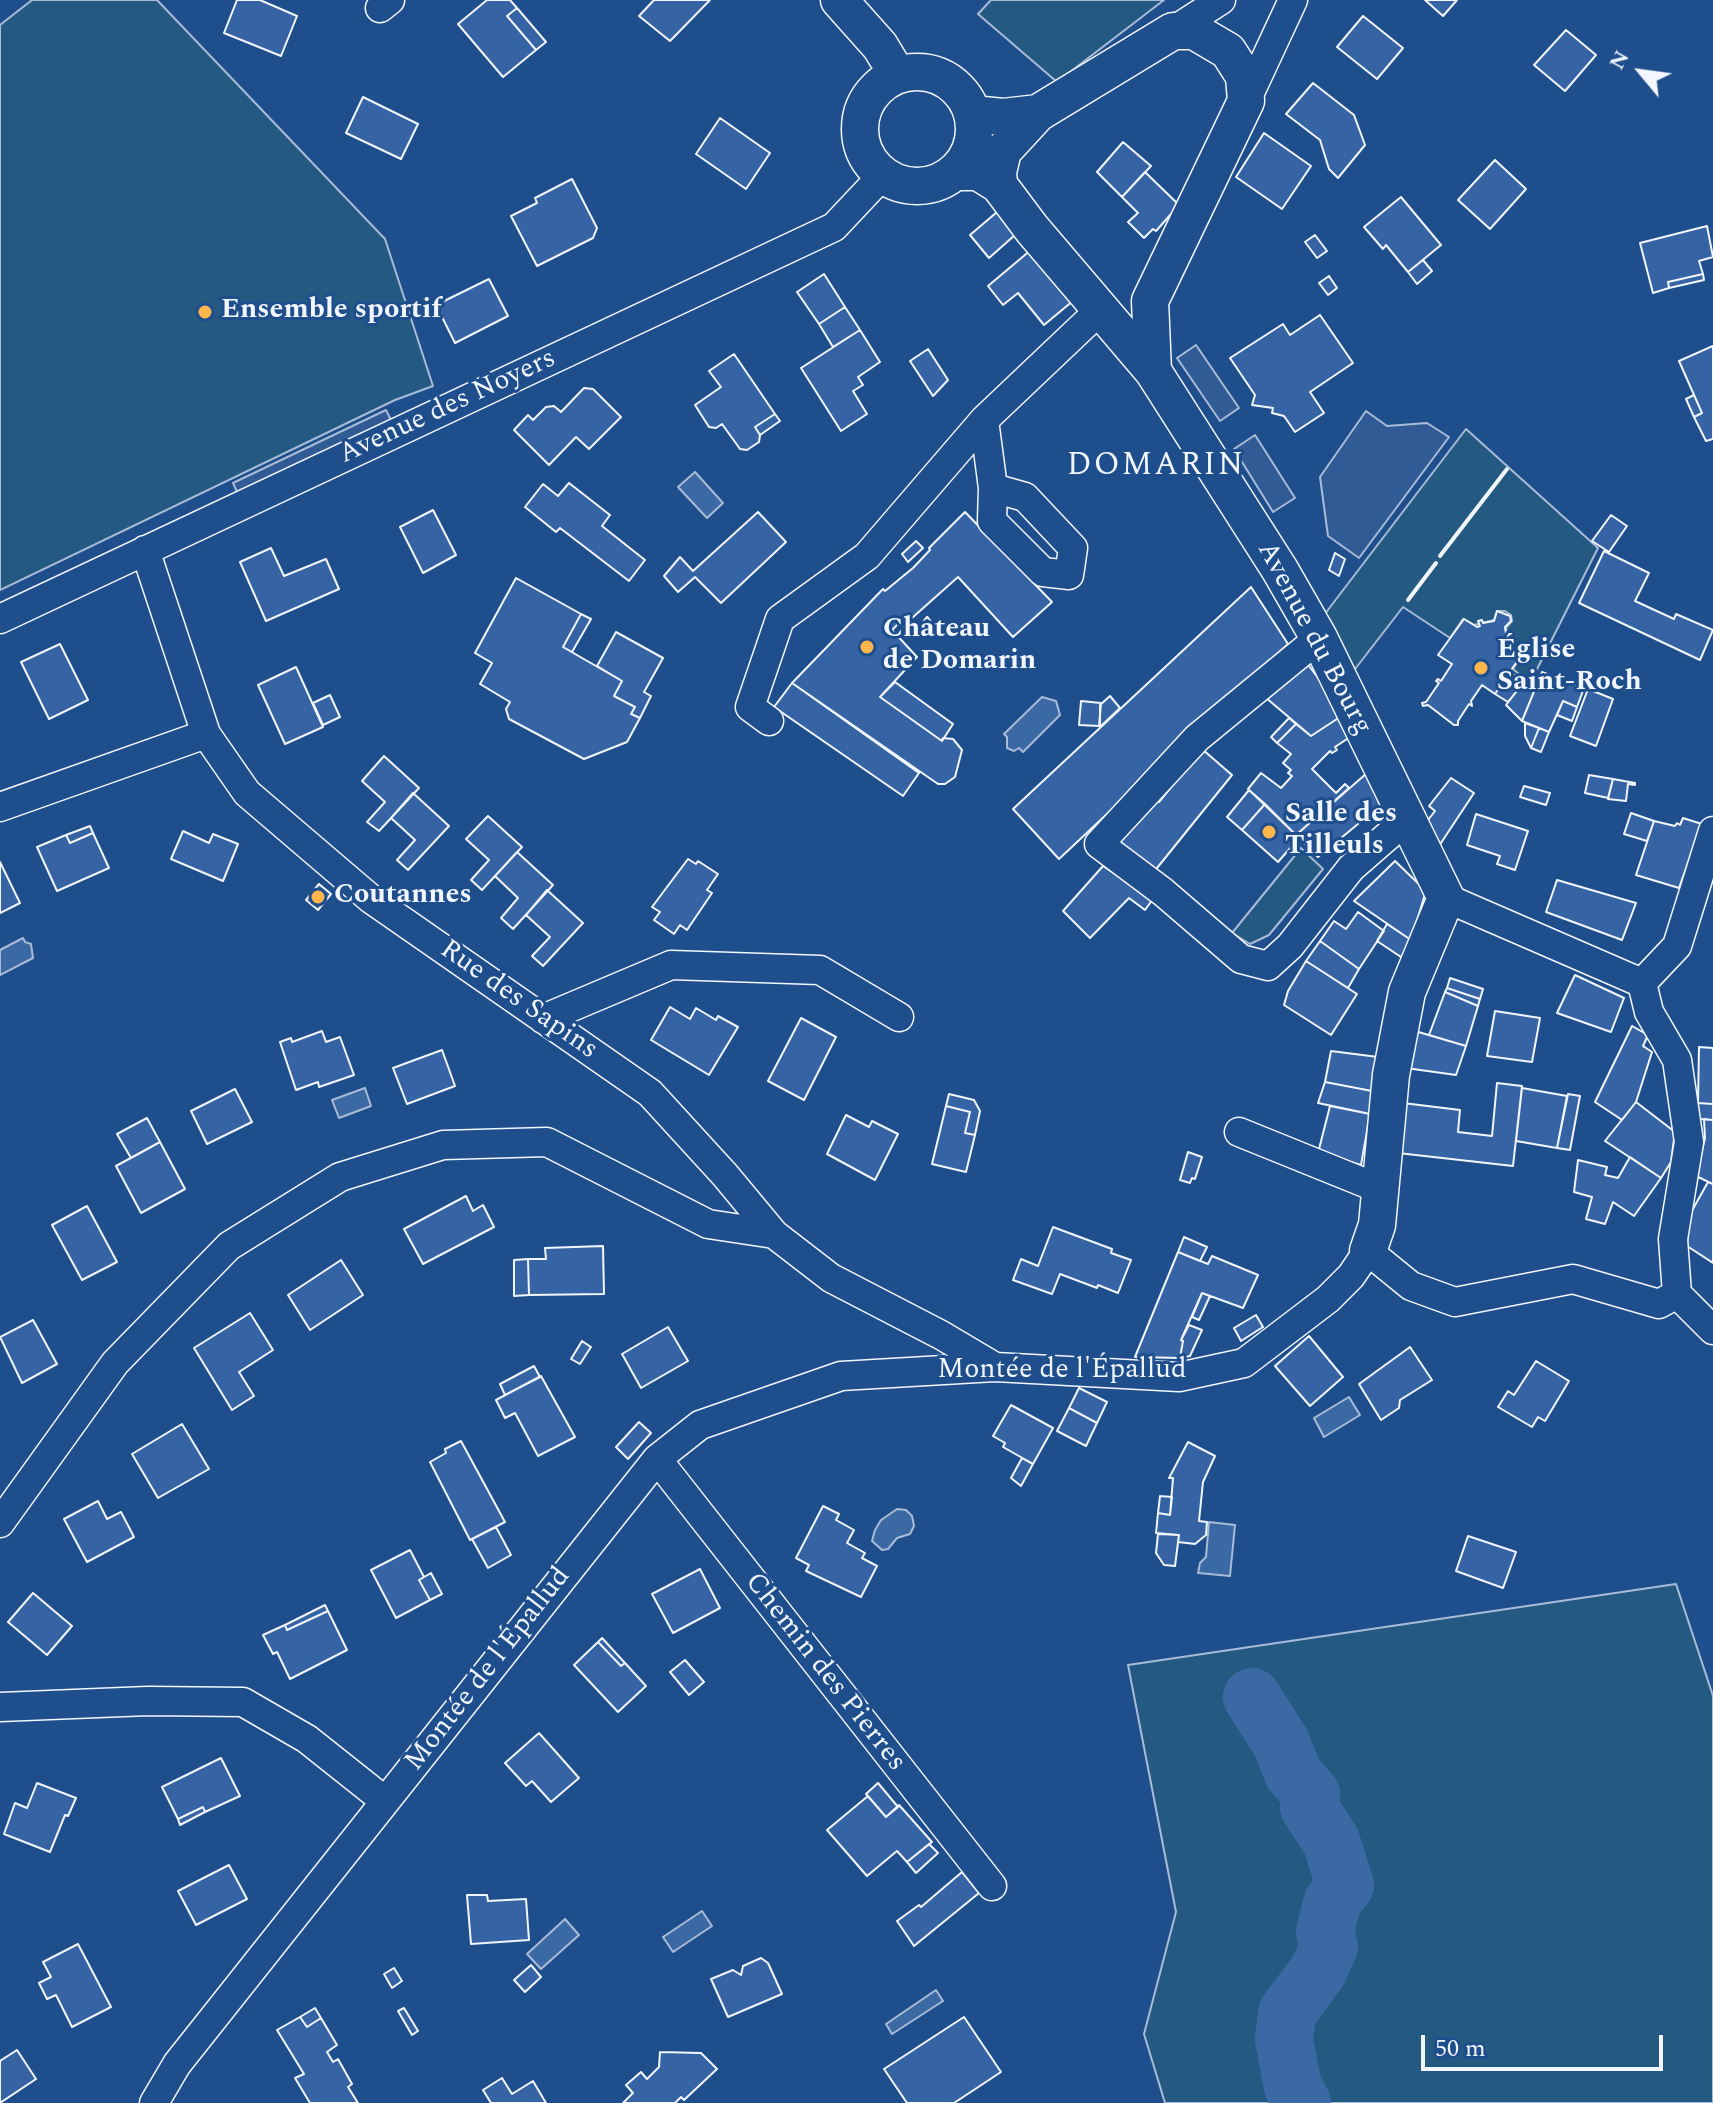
<!DOCTYPE html>
<meta charset="utf-8">
<style>
body{margin:0}
#map{position:relative;width:1713px;height:2103px;overflow:hidden;background:#1f4e8c;font-family:Spectral,serif}
canvas{display:block}
.north{position:absolute;left:1601px;top:32px;width:80px;height:80px;-webkit-text-stroke:6px #1f4e8c;paint-order:stroke;rotate:299deg;font-size:22px;font-weight:700;line-height:32px;text-align:center;color:#f2f6ff}
.north::after{content:'';display:block;margin:auto;width:28px;height:36px;background:#f2f6ff;clip-path:polygon(50% 0,100% 100%,50% 72%,0 100%)}
.scale{position:absolute;left:1421px;top:2035px;width:242px;height:36px;box-sizing:border-box;border:4px solid #f2f6ff;border-top:0;padding-left:10px;font-size:24px;line-height:28px;white-space:nowrap;color:#f2f6ff;-webkit-text-stroke:6px #1f4e8c;paint-order:stroke}
</style>
<div id="map">
<canvas width="1713" height="2103"></canvas>
<div class="north">N</div>
<div class="scale">50 m</div>
</div>
<script>
const ctx = document.querySelector('canvas').getContext('2d');
ctx.lineJoin = 'round';
function fillPath(path, color) { ctx.fillStyle = color; ctx.fill(path, 'evenodd'); }
const toPath = rows => new Path2D(rows.map(r => 'M' + r).join(''));
function trace(path, color, width, dash) { ctx.strokeStyle = color; ctx.lineWidth = width; ctx.lineCap = dash ? 'butt' : 'round'; ctx.setLineDash(dash || []); ctx.stroke(path); }
function write(font, color, halo, rows, align = 'center') {
  ctx.font = font + ' Spectral,serif'; ctx.lineWidth = 6; ctx.setLineDash([]); ctx.textBaseline = 'middle'; ctx.strokeStyle = halo; ctx.fillStyle = color; for (const [text, x, y, turn = 0] of rows) {
    ctx.save(); ctx.translate(x, y); ctx.rotate((+turn || 0) * Math.PI / 180); ctx.textAlign = isNaN(turn) ? turn : align; if (halo) ctx.strokeText(text, 0, 0); ctx.fillText(text, 0, 0); ctx.restore();
  }
}
const green = toPath([
 [32,0,157,0,385,239,433,386,395,400,0,590,0,25,32,0],
 [991,0,1164,0,1057,82,978,14,991,0],
 [1466,429,1598,548,1530,683,1513,669,1521,656,1506,647,1509,642,1506,628,1512,621,1511,615,1505,611,1497,611,1494,620,1474,625,1463,619,1450,638,1403,607,1352,673,1321,619,1466,429],
 [1301,848,1323,869,1269,935,1250,944,1232,933,1301,848],
 [1676,1584,1713,1696,1713,2103,1165,2103,1144,2034,1176,1912,1128,1665,1676,1584]
]);
const parking = toPath([
 [1196,345,1239,408,1220,421,1177,358,1196,345],
 [386,410,391,420,238,494,233,483,386,410],
 [1366,411,1387,426,1427,423,1449,437,1359,558,1328,536,1320,477,1366,411],
 [1255,435,1295,498,1273,512,1234,449,1255,435]
]);
const water = toPath([
 [695,472,723,503,707,518,678,487,695,472],
 [1042,697,1056,701,1060,715,1023,752,1019,748,1014,751,1007,748,1007,737,1004,734,1042,697],
 [23,938,25,942,31,944,33,958,0,975,0,950,23,938],
 [365,1088,371,1106,339,1118,332,1100,365,1088],
 [1349,1397,1360,1415,1324,1437,1314,1418,1349,1397],
 [897,1509,906,1510,912,1516,914,1526,910,1534,897,1538,888,1549,882,1550,872,1541,875,1530,881,1520,897,1509],
 [1209,1522,1235,1525,1230,1576,1198,1573,1200,1563,1206,1557,1209,1522],
 [702,1911,712,1926,673,1952,663,1937,702,1911],
 [565,1919,579,1935,541,1969,527,1954,565,1919],
 [936,1990,943,2001,892,2034,886,2024,936,1990]
]);
const river = toPath([
 [1252,1697,1281,1743,1293,1773,1311,1794,1309,1807,1331,1841,1345,1885,1332,1903,1325,1932,1329,1947,1318,1971,1287,2013,1284,2040,1293,2087,1302,2103]
]);
const building = toPath([
 [237,0,260,0,297,16,281,56,224,33,237,0],
 [487,0,510,0,517,8,507,16,536,50,503,77,458,24,487,0],
 [654,0,710,0,670,41,639,16,654,0],
 [1425,0,1457,0,1443,16,1425,0],
 [517,8,546,42,536,50,507,16,517,8],
 [1363,16,1403,48,1377,79,1337,47,1363,16],
 [1566,30,1596,55,1565,91,1534,65,1566,30],
 [1313,83,1354,115,1365,145,1338,178,1329,169,1320,140,1286,114,1313,83],
 [363,97,418,124,401,159,346,133,363,97],
 [720,118,770,153,746,189,696,154,720,118],
 [1264,133,1311,166,1282,209,1236,177,1264,133],
 [1123,142,1151,166,1122,197,1097,172,1123,142],
 [1495,160,1526,189,1490,229,1458,200,1495,160],
 [1145,172,1179,205,1156,231,1153,229,1144,238,1128,222,1138,213,1122,197,1145,172],
 [572,179,597,228,593,238,537,266,511,216,537,203,535,198,572,179],
 [1401,197,1441,245,1408,272,1386,245,1383,249,1364,227,1401,197],
 [997,212,1015,235,989,258,970,235,997,212],
 [1707,226,1713,257,1699,261,1703,274,1668,282,1669,288,1653,293,1640,243,1707,226],
 [1315,235,1327,251,1317,258,1305,242,1315,235],
 [1032,249,1074,300,1044,325,1018,293,1003,305,988,286,1032,249],
 [1423,260,1432,271,1417,284,1408,272,1423,260],
 [824,274,845,307,819,324,797,292,824,274],
 [1703,274,1704,280,1669,288,1668,282,1703,274],
 [1329,276,1337,288,1328,295,1319,283,1329,276],
 [489,279,508,316,455,343,436,305,489,279],
 [845,307,860,330,833,347,819,324,845,307],
 [1320,315,1353,363,1310,392,1324,413,1295,432,1284,416,1272,413,1273,408,1252,405,1255,395,1230,358,1283,324,1290,335,1320,315],
 [860,330,880,362,858,377,863,385,853,391,867,414,841,431,801,368,860,330],
 [1713,346,1713,439,1706,441,1694,417,1702,413,1679,361,1713,346],
 [928,349,948,380,933,396,910,361,928,349],
 [734,354,775,414,755,427,760,435,759,442,747,450,740,449,722,424,716,428,709,427,695,405,721,387,709,371,734,354],
 [584,388,593,389,621,417,589,449,576,437,549,465,514,430,528,415,533,420,546,407,554,406,561,412,584,388],
 [1694,395,1702,413,1694,417,1686,399,1694,395],
 [775,414,780,421,760,435,755,427,775,414],
 [569,483,610,515,602,526,645,560,629,581,560,528,556,532,525,507,543,484,558,496,569,483],
 [433,510,456,555,423,573,400,527,433,510],
 [758,512,786,542,721,603,695,577,678,592,664,576,680,557,693,571,758,512],
 [965,512,1052,602,1013,637,958,577,903,626,899,623,892,630,917,657,880,697,942,741,943,738,953,739,962,750,955,777,945,784,938,784,792,683,883,589,885,591,913,568,930,550,929,548,965,512],
 [1611,515,1627,526,1609,552,1592,541,1611,515],
 [916,541,923,548,908,562,902,554,916,541],
 [271,548,284,576,326,559,339,589,266,621,240,562,271,548],
 [1604,551,1649,573,1635,601,1674,619,1676,614,1713,630,1700,660,1579,603,1604,551],
 [1335,553,1345,559,1339,576,1329,570,1335,553],
 [516,578,581,614,563,647,622,681,614,696,635,707,631,714,640,718,627,742,584,759,509,719,506,709,510,702,480,684,492,663,475,653,516,578],
 [1251,587,1288,644,1059,859,1013,809,1251,587],
 [1497,611,1510,616,1511,621,1505,627,1507,640,1510,639,1511,643,1505,647,1520,657,1495,694,1482,685,1471,701,1472,706,1469,704,1458,721,1458,725,1454,725,1428,705,1423,706,1422,703,1426,702,1439,683,1436,681,1438,679,1441,681,1452,664,1438,655,1464,619,1477,627,1480,626,1478,621,1482,620,1483,623,1494,621,1497,611],
 [581,614,591,619,572,652,563,647,581,614],
 [616,632,663,658,644,692,651,696,640,718,631,714,635,707,614,696,622,681,597,666,616,632],
 [60,644,88,700,49,719,21,662,60,644],
 [1306,662,1328,691,1340,717,1311,736,1265,697,1306,662],
 [296,667,323,727,285,744,258,685,296,667],
 [1510,672,1524,682,1508,702,1495,694,1510,672],
 [1542,672,1584,688,1577,707,1563,701,1549,732,1522,721,1542,672],
 [895,682,953,724,942,741,880,697,895,682],
 [1524,682,1535,689,1522,721,1506,705,1524,682],
 [792,683,919,773,903,796,774,707,792,683],
 [1588,689,1613,699,1596,746,1570,736,1588,689],
 [330,695,340,717,323,725,313,703,330,695],
 [1110,696,1120,708,1100,727,1100,705,1110,696],
 [1081,701,1101,703,1099,726,1079,725,1081,701],
 [1563,701,1577,707,1572,721,1557,715,1563,701],
 [1340,717,1350,737,1335,747,1337,750,1332,753,1330,751,1312,769,1336,793,1345,784,1349,788,1296,835,1248,789,1261,773,1281,788,1292,776,1288,773,1291,770,1283,763,1291,754,1277,743,1296,724,1311,736,1340,717],
 [1289,718,1296,724,1277,743,1271,737,1289,718],
 [1525,723,1539,728,1531,748,1525,736,1525,723],
 [1539,728,1549,732,1541,752,1531,748,1539,728],
 [1202,749,1232,775,1153,873,1119,843,1153,799,1159,802,1202,749],
 [384,756,419,788,379,831,367,822,385,802,362,781,384,756],
 [1367,773,1381,805,1318,857,1296,835,1367,773],
 [1589,775,1613,779,1608,798,1585,793,1589,775],
 [1451,778,1474,793,1437,849,1421,829,1435,811,1429,806,1451,778],
 [1613,779,1635,783,1635,785,1628,784,1626,801,1608,799,1613,779],
 [1524,786,1550,793,1546,805,1520,797,1524,786],
 [1249,790,1265,804,1242,830,1227,817,1249,790],
 [413,793,449,826,408,870,397,860,415,840,391,818,413,793],
 [1265,804,1299,838,1278,862,1242,830,1265,804],
 [1631,813,1654,821,1647,841,1624,834,1631,813],
 [1476,814,1528,831,1515,870,1497,864,1500,856,1467,845,1476,814],
 [488,816,522,847,482,890,471,880,489,860,466,839,488,816],
 [1683,818,1705,825,1698,835,1679,888,1636,875,1654,821,1675,826,1677,823,1680,825,1683,818],
 [90,826,93,833,70,843,66,835,90,826],
 [183,831,209,843,213,834,238,844,223,881,171,859,183,831],
 [93,833,109,868,57,891,37,847,66,835,70,843,93,833],
 [517,852,553,885,513,929,501,918,518,898,495,876,517,852],
 [688,859,696,864,698,861,718,874,707,890,712,893,687,930,680,925,674,934,654,920,660,912,652,907,688,859],
 [1395,861,1426,891,1411,940,1354,901,1395,861],
 [0,862,20,903,0,913,0,862],
 [1103,866,1153,899,1145,910,1129,898,1090,938,1063,911,1103,866],
 [1557,880,1636,903,1622,940,1546,912,1557,880],
 [319,884,331,894,318,910,306,900,319,884],
 [547,890,583,923,543,966,532,956,550,937,526,915,547,890],
 [1358,912,1384,931,1359,969,1320,941,1334,921,1346,929,1358,912],
 [1387,924,1411,940,1404,959,1377,941,1387,924],
 [1320,941,1359,969,1348,988,1306,961,1320,941],
 [1306,961,1357,994,1331,1035,1284,1005,1288,991,1306,961],
 [1575,975,1624,998,1611,1032,1557,1013,1575,975],
 [1450,978,1483,989,1480,999,1447,988,1450,978],
 [1447,988,1480,999,1478,1006,1445,992,1447,988],
 [1445,992,1478,1006,1466,1046,1429,1035,1445,992],
 [670,1007,690,1019,696,1008,716,1020,718,1016,738,1027,709,1075,651,1040,670,1007],
 [1495,1011,1540,1018,1532,1062,1487,1056,1495,1011],
 [801,1018,836,1037,804,1100,768,1081,801,1018],
 [1632,1026,1648,1035,1643,1046,1652,1052,1636,1102,1622,1120,1595,1102,1632,1026],
 [322,1031,326,1042,340,1037,354,1075,319,1087,318,1082,296,1090,280,1042,291,1038,292,1042,322,1031],
 [1415,1031,1466,1046,1456,1075,1406,1068,1415,1031],
 [1699,1047,1713,1048,1713,1104,1698,1103,1699,1047],
 [442,1050,455,1086,407,1104,393,1068,442,1050],
 [1331,1051,1378,1057,1372,1091,1325,1082,1331,1051],
 [1325,1082,1372,1091,1370,1114,1318,1103,1325,1082],
 [1497,1083,1522,1086,1513,1166,1398,1153,1403,1103,1460,1110,1458,1132,1492,1136,1497,1083],
 [1522,1088,1567,1096,1557,1148,1516,1141,1522,1088],
 [235,1089,252,1122,207,1144,191,1111,235,1089],
 [949,1094,974,1100,980,1111,975,1135,965,1133,970,1112,946,1106,949,1094],
 [1568,1094,1580,1096,1570,1150,1557,1148,1568,1094],
 [1636,1102,1675,1132,1671,1162,1661,1178,1605,1141,1636,1102],
 [1698,1103,1713,1104,1713,1120,1698,1119,1698,1103],
 [946,1106,970,1112,965,1133,975,1135,966,1172,932,1164,946,1106],
 [1330,1106,1370,1114,1361,1165,1318,1153,1330,1106],
 [846,1115,869,1127,872,1121,898,1134,875,1180,827,1154,846,1115],
 [147,1118,160,1142,131,1158,117,1134,147,1118],
 [1704,1119,1713,1120,1713,1184,1696,1176,1705,1138,1704,1119],
 [160,1142,185,1189,141,1213,116,1166,160,1142],
 [1188,1152,1202,1157,1195,1179,1192,1178,1190,1183,1180,1180,1188,1152],
 [1630,1157,1661,1178,1634,1216,1613,1202,1605,1224,1586,1219,1592,1197,1574,1192,1578,1160,1607,1167,1605,1175,1618,1178,1630,1157],
 [1708,1182,1713,1184,1713,1263,1687,1246,1689,1216,1708,1182],
 [466,1196,473,1211,483,1205,494,1227,423,1264,404,1229,466,1196],
 [87,1206,117,1262,82,1280,52,1225,87,1206],
 [1053,1227,1112,1249,1111,1253,1131,1260,1118,1293,1098,1285,1097,1288,1060,1274,1052,1294,1013,1280,1021,1259,1038,1266,1053,1227],
 [1184,1237,1207,1247,1200,1261,1178,1252,1184,1237],
 [603,1246,604,1294,529,1295,528,1259,546,1259,545,1248,603,1246],
 [1178,1252,1208,1264,1212,1256,1258,1275,1243,1308,1202,1293,1181,1340,1183,1341,1180,1358,1135,1357,1178,1252],
 [528,1259,529,1295,514,1296,514,1260,528,1259],
 [341,1260,363,1295,310,1330,288,1295,341,1260],
 [1202,1293,1210,1296,1199,1320,1192,1317,1202,1293],
 [250,1313,273,1350,239,1372,254,1396,232,1410,194,1348,250,1313],
 [1256,1315,1263,1327,1241,1341,1234,1328,1256,1315],
 [33,1320,57,1364,22,1383,0,1337,33,1320],
 [1189,1325,1202,1330,1190,1356,1180,1358,1183,1341,1181,1340,1189,1325],
 [668,1327,688,1361,641,1388,622,1354,668,1327],
 [1309,1336,1343,1377,1310,1406,1275,1366,1309,1336],
 [582,1341,591,1347,580,1364,571,1359,582,1341],
 [1410,1347,1432,1380,1400,1400,1399,1408,1381,1420,1359,1384,1410,1347],
 [1536,1361,1569,1381,1545,1421,1538,1417,1532,1427,1498,1407,1508,1391,1514,1395,1536,1361],
 [534,1366,540,1377,505,1395,500,1384,534,1366],
 [541,1376,575,1437,538,1456,515,1413,505,1418,496,1400,541,1376],
 [1079,1388,1107,1402,1097,1423,1069,1408,1079,1388],
 [1011,1405,1053,1428,1033,1464,1003,1447,1005,1443,993,1436,1011,1405],
 [1069,1408,1097,1423,1086,1446,1057,1431,1069,1408],
 [639,1422,651,1433,628,1459,616,1447,639,1422],
 [182,1424,209,1469,158,1498,132,1454,182,1424],
 [461,1441,505,1522,470,1540,430,1462,446,1453,445,1449,461,1441],
 [1188,1442,1215,1456,1203,1482,1199,1521,1207,1522,1206,1535,1195,1544,1178,1542,1179,1535,1156,1533,1158,1513,1170,1515,1173,1478,1169,1478,1188,1442],
 [1022,1458,1033,1464,1021,1486,1011,1478,1022,1458],
 [1160,1496,1172,1497,1170,1515,1158,1513,1160,1496],
 [98,1501,107,1519,121,1512,134,1537,87,1562,64,1519,98,1501],
 [823,1506,839,1514,836,1520,854,1530,847,1543,865,1553,862,1558,877,1566,861,1597,806,1571,809,1565,796,1558,823,1506],
 [496,1527,511,1555,488,1568,472,1539,496,1527],
 [1158,1534,1179,1535,1175,1566,1164,1565,1156,1553,1158,1534],
 [1468,1536,1516,1552,1503,1588,1456,1571,1468,1536],
 [410,1550,424,1577,419,1580,430,1600,396,1618,371,1570,410,1550],
 [700,1569,720,1608,673,1633,652,1594,700,1569],
 [431,1573,442,1594,430,1600,419,1580,431,1573],
 [33,1593,72,1626,47,1655,8,1622,33,1593],
 [325,1605,328,1611,287,1630,285,1625,325,1605],
 [328,1611,347,1650,290,1679,277,1652,273,1654,263,1635,285,1625,287,1630,328,1611],
 [602,1638,625,1663,621,1666,598,1642,602,1638],
 [598,1642,621,1666,625,1663,646,1686,618,1712,574,1665,598,1642],
 [685,1660,704,1682,689,1695,670,1672,685,1660],
 [539,1733,579,1778,551,1802,532,1781,526,1786,505,1763,539,1733],
 [221,1758,240,1796,205,1812,203,1807,178,1819,162,1787,221,1758],
 [37,1783,76,1798,68,1816,65,1815,50,1852,4,1834,15,1803,27,1808,37,1783],
 [878,1783,898,1807,886,1817,866,1794,878,1783],
 [868,1796,886,1817,899,1805,932,1842,907,1862,897,1851,867,1876,827,1830,868,1796],
 [203,1807,205,1812,180,1825,178,1819,203,1807],
 [929,1844,938,1853,916,1873,907,1862,929,1844],
 [229,1865,247,1899,196,1925,178,1891,229,1865],
 [962,1872,979,1893,914,1946,897,1921,919,1905,921,1907,962,1872],
 [467,1895,487,1895,488,1901,526,1899,529,1940,471,1944,467,1895],
 [78,1944,111,2007,72,2027,56,1995,47,1999,39,1983,51,1977,43,1962,78,1944],
 [761,1958,768,1963,782,1994,728,2017,711,1979,733,1970,741,1975,743,1966,761,1958],
 [531,1965,541,1977,525,1992,514,1980,531,1965],
 [394,1968,402,1981,392,1988,384,1974,394,1968],
 [315,2008,321,2018,307,2027,300,2017,315,2008],
 [404,2008,418,2031,412,2035,398,2011,404,2008],
 [300,2017,307,2027,321,2018,337,2045,327,2052,333,2062,338,2059,352,2084,348,2087,358,2103,310,2103,295,2078,304,2074,277,2030,300,2017],
 [964,2017,1001,2072,954,2103,907,2103,884,2069,964,2017],
 [17,2050,36,2079,0,2103,0,2061,17,2050],
 [660,2052,701,2053,717,2069,684,2100,681,2097,675,2103,623,2103,633,2093,626,2085,641,2072,647,2079,659,2067,660,2052],
 [502,2078,512,2094,533,2081,546,2103,491,2103,483,2090,502,2078]
]);
const minor = toPath([
 [380,8,390,0],
 [1173,31,1221,0],
 [1246,101,1293,0],
 [993,488,992,521,1043,572,1069,575,1073,548,1025,497,993,488,984,420,1101,309],
 [145,550,206,734,247,793,371,899,650,1093,725,1175,774,1234,831,1278,941,1335,995,1367],
 [0,619,834,227,882,176],
 [1319,638,1197,738,1099,844,1163,892,1241,959,1268,966,1290,946,1351,868,1406,820],
 [769,721,750,707,780,619,867,556,984,420],
 [0,807,206,734],
 [1446,898,1642,983],
 [1642,983,1649,1012,1677,1060,1689,1142,1673,1239,1677,1294,1713,1330],
 [1642,983,1677,946,1713,831],
 [543,1019,671,965,820,970,899,1017],
 [1239,1132,1380,1189],
 [657,1459,992,1886],
 [0,1523,115,1363,229,1246,340,1177,443,1145,547,1142,708,1224,774,1234],
 [0,1707,148,1701,243,1702,307,1739,385,1801],
 [154,2103,177,2064,657,1459,700,1425,841,1376,995,1367,1179,1377,1244,1363,1328,1299,1351,1276,1368,1251,1411,1286,1455,1302,1573,1279,1659,1304,1677,1294]
]);
const tertiary = toPath([
 [839,0,880,46,897,74],
 '860 129a57 57 0 1 1 114 0a57 57 0 1 1-114 0Z',
 [973,114,1003,117,1038,113,1173,31,1194,31,1228,51,1244,76,1246,101,1150,301,1153,371],
 [956,172,978,172,999,185,1032,229,1153,371,1280,570,1319,638,1446,898,1407,992,1391,1075,1377,1225,1368,1251],
 [999,185,998,172,1003,151,1038,113]
]);
const wall = toPath([
 [1440,556,1507,469],
 [1408,600,1436,563]
]);
const markers = [
 [205,312,8,"#ffb74d"],
 [867,647,8,"#ffb74d"],
 [1481,668,8,"#ffb74d"],
 [1269,832,8,"#ffb74d"],
 [318,897,8,"#ffb74d"]
];
const poiNames = [
 ["Ensemble sportif",221,312],
 ["Château",883,631],
 ["de Domarin",883,663],
 ["Église",1497,652],
 ["Saint-Roch",1497,684],
 ["Salle des",1285,816],
 ["Tilleuls",1285,848],
 ["Coutannes",334,897]
];
const streetNames = [
 ["Avenue des Noyers",448,408,-25],
 ["Avenue du Bourg",1313,639,62],
 ["Rue des Sapins",518,1001,35],
 ["Montée de l'Épallud",1062,1372],
 ["Montée de l'Épallud",489,1670,-52],
 ["Chemin des Pierres",824,1673,52]
];
const quarterNames = [
 ["DOMARIN",1156,468]
];
fillPath(green, '#245a82');
trace(green, '#a8bbd7', 2);
fillPath(parking, '#305b95');
trace(parking, '#a8bbd7', 2);
fillPath(water, '#3b69a3');
trace(water, '#a8bbd7', 2);
trace(river, '#3b69a3', 58);
fillPath(building, '#3563a3');
trace(building, '#f2f6ff', 2);
trace(minor, '#f2f6ff', 31);
trace(tertiary, '#f2f6ff', 39);
trace(minor, '#1f4e8c', 28);
trace(tertiary, '#1f4e8c', 36);
trace(wall, '#f2f6ff', 4);
for (const [x, y, r, color] of markers) { const dot = new Path2D(); dot.arc(x, y, r, 0, 2 * Math.PI); ctx.fillStyle = color; ctx.fill(dot); trace(dot, '#1f4e8c', 3); }
write('bold 28px', '#f2f6ff', '#1f4e8c', poiNames, 'left');
write('28px', '#f2f6ff', '#1f4e8c', streetNames);
ctx.letterSpacing = '2px';
write('32px', '#f2f6ff', '#1f4e8c', quarterNames);
ctx.letterSpacing = '0px';
</script>
